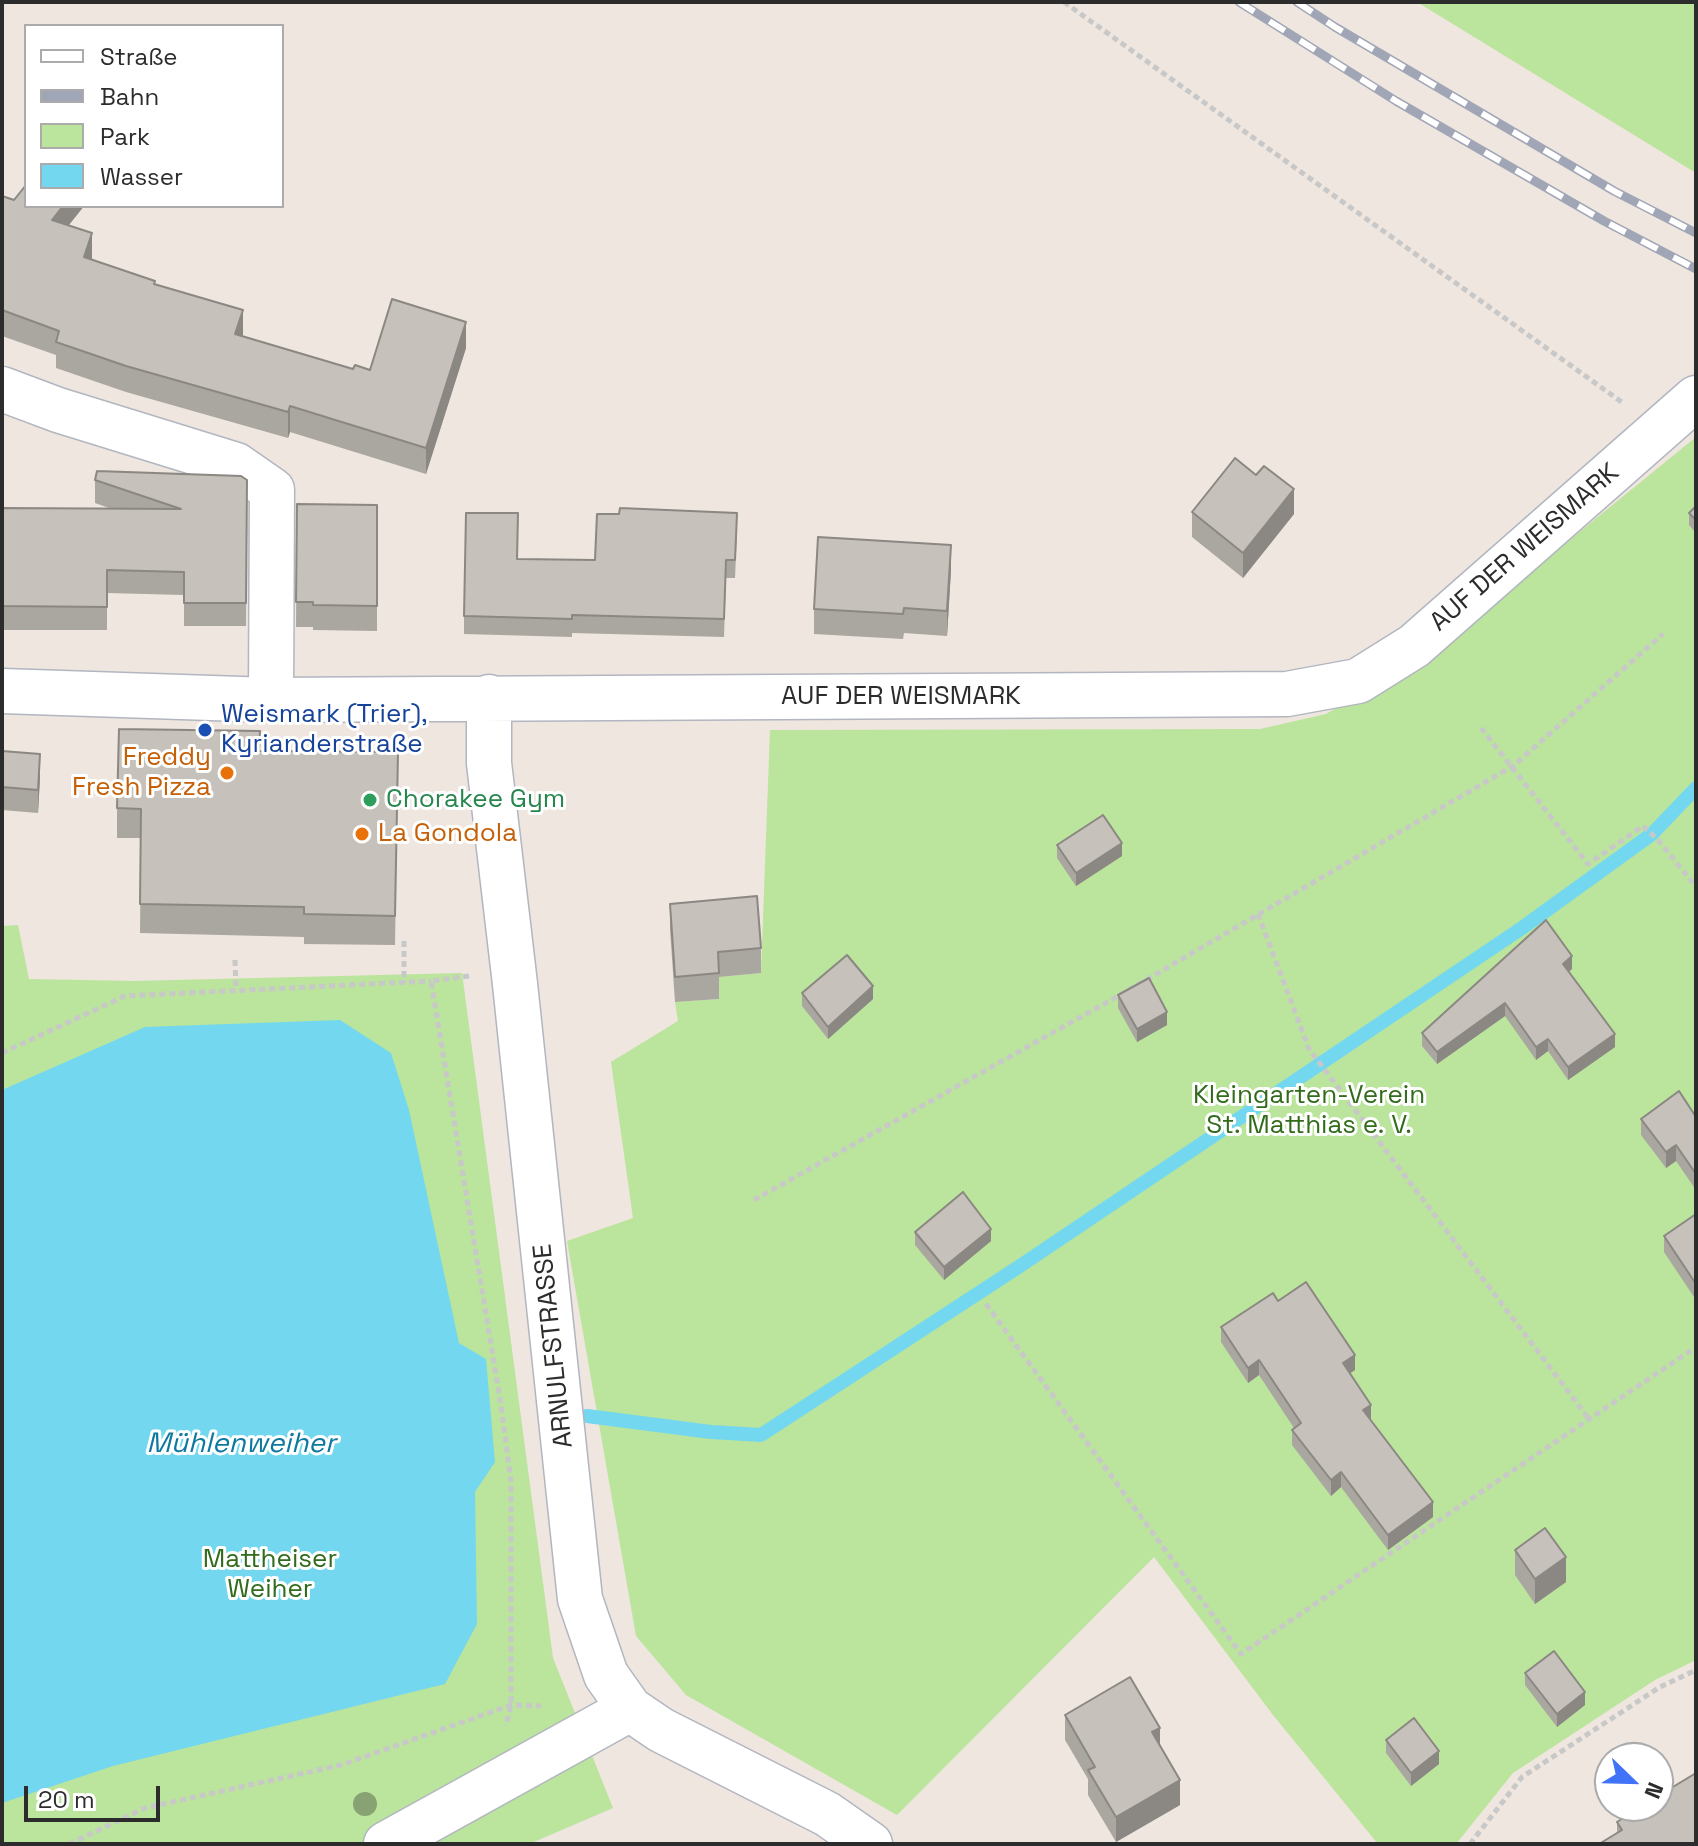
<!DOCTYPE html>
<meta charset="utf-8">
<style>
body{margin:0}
#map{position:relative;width:1698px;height:1846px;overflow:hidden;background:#eee6df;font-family:"Space Grotesk",sans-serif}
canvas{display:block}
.frame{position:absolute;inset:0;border:4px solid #2c2c2c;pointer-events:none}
.legend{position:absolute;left:24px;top:24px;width:260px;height:184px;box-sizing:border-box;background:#fff;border:2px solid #ababab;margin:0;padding:10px 14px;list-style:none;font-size:24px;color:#2c2c2c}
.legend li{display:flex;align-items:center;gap:16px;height:40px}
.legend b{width:40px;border:2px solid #ababab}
.north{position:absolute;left:1594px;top:1742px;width:80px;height:80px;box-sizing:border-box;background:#fff;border:2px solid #ababab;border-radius:50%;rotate:113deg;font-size:22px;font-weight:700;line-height:32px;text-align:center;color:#2c2c2c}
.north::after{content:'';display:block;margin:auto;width:28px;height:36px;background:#4173f9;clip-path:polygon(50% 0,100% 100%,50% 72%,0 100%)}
.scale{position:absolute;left:24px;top:1786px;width:136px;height:36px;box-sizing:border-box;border:4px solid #2c2c2c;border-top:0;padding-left:10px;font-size:24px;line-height:28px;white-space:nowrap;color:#2c2c2c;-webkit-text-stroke:6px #fff;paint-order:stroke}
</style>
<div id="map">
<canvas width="1698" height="1846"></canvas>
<div class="frame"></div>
<ul class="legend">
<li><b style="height:10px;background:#fff"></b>Straße</li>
<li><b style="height:10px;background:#a1a6b6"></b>Bahn</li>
<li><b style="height:22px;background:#bbe49c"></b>Park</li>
<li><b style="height:22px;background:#73d8ef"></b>Wasser</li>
</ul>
<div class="north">N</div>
<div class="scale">20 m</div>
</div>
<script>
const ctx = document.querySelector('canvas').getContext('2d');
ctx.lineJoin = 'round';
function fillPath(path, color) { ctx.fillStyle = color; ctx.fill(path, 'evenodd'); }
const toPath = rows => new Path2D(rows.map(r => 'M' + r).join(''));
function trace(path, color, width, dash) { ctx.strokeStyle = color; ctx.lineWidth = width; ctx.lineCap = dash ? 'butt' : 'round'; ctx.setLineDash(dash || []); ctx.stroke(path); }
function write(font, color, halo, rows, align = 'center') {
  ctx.font = font + ' "Space Grotesk",sans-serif'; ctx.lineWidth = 6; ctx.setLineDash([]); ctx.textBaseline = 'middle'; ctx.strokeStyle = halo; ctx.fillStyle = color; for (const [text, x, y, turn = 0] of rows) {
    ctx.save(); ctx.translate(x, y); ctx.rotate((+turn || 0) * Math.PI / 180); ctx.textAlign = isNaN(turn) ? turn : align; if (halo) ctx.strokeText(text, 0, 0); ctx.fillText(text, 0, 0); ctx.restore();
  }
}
const green = toPath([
 [1417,2,1696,2,1696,173],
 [1696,437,1696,1660,1655,1680,1513,1773,1456,1844,1378,1844,1273,1715,1154,1557,897,1815,686,1695,636,1636,567,1241,633,1218,611,1062,678,1021,675,1002,719,999,718,977,761,973,770,730,1260,729,1326,714,1448,639],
 [18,925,29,979,135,981,462,973,553,1658,613,1808,529,1844,2,1844,2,926]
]);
const water = toPath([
 [340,1020,391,1053,409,1110,459,1343,486,1359,495,1462,475,1492,477,1624,445,1684,113,1766,2,1803,2,1090,145,1027]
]);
const stream = toPath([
 [587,1416,711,1432,761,1435,1020,1266,1522,928,1652,834,1696,788]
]);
const path = toPath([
 [1064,2,1623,403],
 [1481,728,1588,864,1643,826,1659,841,1696,887],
 [1258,914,1309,1049,1589,1419],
 [404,941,404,983],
 [235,960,236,990],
 [469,976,431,981,501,1405,511,1481,511,1705,506,1726],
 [2,1053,125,996,431,981],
 [754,1200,1120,995,1513,766,1663,634],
 [986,1304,1241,1654,1696,1347],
 [69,1844,145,1808,341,1765,511,1705,541,1706],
 [1470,1844,1522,1777,1660,1687,1696,1670]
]);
const minor = toPath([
 [2,389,58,410,236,465,272,490,271,700],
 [2,691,271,700,1287,694,1358,681,1414,646,1696,398],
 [489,697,489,763,515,984,580,1599,606,1675,630,1709,661,1730,827,1814,870,1844],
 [386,1844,630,1709]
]);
const rail = toPath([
 [1239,2,1396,101,1604,221,1696,269],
 [1297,2,1335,27,1614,191,1696,233]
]);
const trees = [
 [365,1804]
];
const wall = toPath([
 [2,196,26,206,84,206,69,225,92,260,155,284,242,336,353,369,370,370,466,348,426,474,290,432,288,438,126,392,56,368,56,355,2,336],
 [95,480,247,480,246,626,184,626,184,595,107,593,107,630,2,630,2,508,112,509,95,503],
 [297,504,377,505,377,631,313,630,313,627,296,627],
 [1696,506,1696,533,1689,525,1689,513],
 [1192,512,1294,514,1243,578,1192,537],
 [737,531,735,578,726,578,724,637,572,633,572,637,464,634,464,616,518,559,595,560],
 [951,570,947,636,904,633,903,639,814,634,814,609],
 [2,751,40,777,38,813,2,810],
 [260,751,398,752,395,945,304,944,304,937,140,933,141,838,117,838,117,808],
 [1057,845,1122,856,1076,886,1057,858],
 [670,904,761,948,761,973,719,977,719,999,675,1002,670,929],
 [1572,969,1569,972,1615,1047,1568,1080,1548,1051,1536,1060,1505,1016,1437,1064,1422,1046,1422,1033],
 [802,993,873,999,828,1039,802,1006],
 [1118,995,1167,1025,1137,1042,1118,1008],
 [1696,1117,1696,1190,1676,1161,1666,1168,1641,1135,1641,1119],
 [1696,1214,1696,1300,1664,1252,1664,1236],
 [915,1232,991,1241,944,1280,915,1245],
 [1278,1301,1355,1370,1350,1373,1371,1420,1433,1517,1388,1550,1341,1487,1331,1496,1292,1445,1292,1430,1294,1428,1259,1375,1248,1383,1221,1342,1221,1327],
 [1515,1550,1566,1582,1535,1604,1515,1575],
 [1525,1673,1585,1705,1557,1727,1525,1685],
 [1065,1715,1160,1745,1180,1805,1116,1842,1088,1795,1088,1779,1065,1740],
 [1386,1740,1439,1764,1411,1786,1386,1753],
 [1696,1773,1617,1833,1617,1822]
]);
const shadedWall = toPath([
 [63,206,84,206,52,246,52,220],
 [92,233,92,259,84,283,84,257],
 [243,310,243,336,235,360,235,334],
 [466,322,466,348,426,474,426,448],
 [290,406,290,432,288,438,288,412],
 [1294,489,1294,514,1243,578,1243,553],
 [951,545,951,570,947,636,947,611],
 [40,754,40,777,38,813,38,790],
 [1122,843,1122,856,1076,886,1076,873],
 [1572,956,1572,969,1563,976,1563,964],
 [873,986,873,999,828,1039,828,1027],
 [1505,1003,1505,1016,1437,1064,1437,1052],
 [1167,1012,1167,1025,1137,1042,1137,1029],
 [1615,1034,1615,1047,1568,1080,1568,1067],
 [1548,1039,1548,1051,1536,1060,1536,1047],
 [1676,1145,1676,1161,1666,1168,1666,1152],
 [991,1229,991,1241,944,1280,944,1267],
 [1355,1355,1355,1370,1343,1378,1343,1363],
 [1259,1360,1259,1375,1248,1383,1248,1368],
 [1371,1405,1371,1420,1363,1410],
 [1341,1472,1341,1487,1331,1496,1331,1480],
 [1433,1502,1433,1517,1388,1550,1388,1535],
 [1566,1557,1566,1582,1535,1604,1535,1579],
 [1585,1692,1585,1705,1557,1727,1557,1714],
 [1160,1728,1160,1753,1152,1732],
 [1439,1751,1439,1764,1411,1786,1411,1773],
 [1180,1780,1180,1805,1116,1842,1116,1817]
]);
const building = toPath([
 [26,185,26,206,63,206,52,220,92,233,84,257,155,281,154,284,243,310,235,334,353,369,355,365,370,370,392,299,466,322,426,448,290,406,288,412,126,366,56,342,59,331,2,310,2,196,14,200,26,185],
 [1235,458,1256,475,1264,466,1294,489,1243,553,1192,512,1235,458],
 [97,471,241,476,247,480,246,603,184,603,184,572,107,570,107,607,2,606,2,508,181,509,95,480,97,471],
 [297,504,377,505,377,606,313,605,313,602,296,602,297,504],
 [1696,506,1696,520,1689,513,1696,506],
 [620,508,737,513,735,560,726,560,724,619,572,615,572,619,464,616,466,513,518,513,517,559,595,560,597,514,619,514,620,508],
 [818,537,951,545,947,611,904,608,903,614,814,609,818,537],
 [119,729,260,731,259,751,398,752,395,916,304,914,304,907,140,904,141,809,117,808,119,729],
 [2,751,40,754,38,790,2,787,2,751],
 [1103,815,1122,843,1076,873,1057,845,1103,815],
 [757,896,761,948,718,952,719,973,675,977,670,904,757,896],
 [1546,920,1572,956,1563,964,1615,1034,1568,1067,1548,1039,1536,1047,1505,1003,1437,1052,1422,1033,1546,920],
 [847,955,873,986,828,1027,802,993,847,955],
 [1149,978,1167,1012,1137,1029,1118,995,1149,978],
 [1679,1091,1696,1117,1696,1174,1676,1145,1666,1152,1641,1119,1679,1091],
 [963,1192,991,1229,944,1267,915,1232,963,1192],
 [1696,1214,1696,1284,1664,1236,1696,1214],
 [1306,1282,1355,1355,1343,1363,1371,1405,1363,1410,1433,1502,1388,1535,1341,1472,1331,1480,1292,1430,1301,1423,1259,1360,1248,1368,1221,1327,1273,1293,1278,1301,1306,1282],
 [1545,1528,1566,1557,1535,1579,1515,1550,1545,1528],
 [1554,1651,1585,1692,1557,1714,1525,1673,1554,1651],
 [1130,1677,1160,1728,1152,1732,1180,1780,1116,1817,1088,1770,1095,1767,1065,1715,1130,1677],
 [1414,1718,1439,1751,1411,1773,1386,1740,1414,1718],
 [1696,1773,1696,1844,1599,1844,1622,1830,1617,1822,1642,1806,1658,1806,1658,1796,1696,1773]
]);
const markers = [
 [205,730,8,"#1a4fb4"],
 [227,773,8,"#e8710a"],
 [370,800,8,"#2e9e5b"],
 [362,834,8,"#e8710a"]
];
const streetNames = [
 ["AUF DER WEISMARK",1525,548,-41],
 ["AUF DER WEISMARK",901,697],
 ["ARNULFSTRASSE",554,1346,-96]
];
const transitNames = [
 ["Weismark (Trier),",221,715],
 ["Kyrianderstraße",221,745]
];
const foodNames = [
 ["Freddy",211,758],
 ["Fresh Pizza",211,788],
 ["La Gondola",378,834,"left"]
];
const leisureNames = [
 ["Chorakee Gym",386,800]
];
const parkNames = [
 ["Kleingarten-Verein",1309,1096],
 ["St. Matthias e. V.",1309,1126],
 ["Mattheiser",270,1560],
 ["Weiher",270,1590]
];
const waterNames = [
 ["Mühlenweiher",241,1444]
];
fillPath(green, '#bbe49c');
fillPath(water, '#73d8ef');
trace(stream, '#73d8ef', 14);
trace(minor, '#b2b6c0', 47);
trace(path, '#c8c8c8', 5, [6, 4]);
trace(minor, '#fff', 44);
trace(rail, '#a1a6b6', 9);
trace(rail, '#fff', 6, [18]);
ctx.fillStyle = '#87a273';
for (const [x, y] of trees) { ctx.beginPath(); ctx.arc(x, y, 12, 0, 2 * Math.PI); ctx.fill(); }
fillPath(wall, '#aaa6a0');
fillPath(shadedWall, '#8b8782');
fillPath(building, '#c6c1ba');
trace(building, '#8b8782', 2);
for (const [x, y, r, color] of markers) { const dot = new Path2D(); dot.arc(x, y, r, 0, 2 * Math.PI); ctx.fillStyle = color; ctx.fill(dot); trace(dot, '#fff', 3); }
write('26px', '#2c2c2c', '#fff', streetNames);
write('26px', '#164399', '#fff', transitNames, 'left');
write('26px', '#c56008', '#fff', foodNames, 'right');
write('26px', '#27864d', '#fff', leisureNames, 'left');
write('26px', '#326b1b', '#fff', parkNames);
write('italic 28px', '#0e799f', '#fff', waterNames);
</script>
